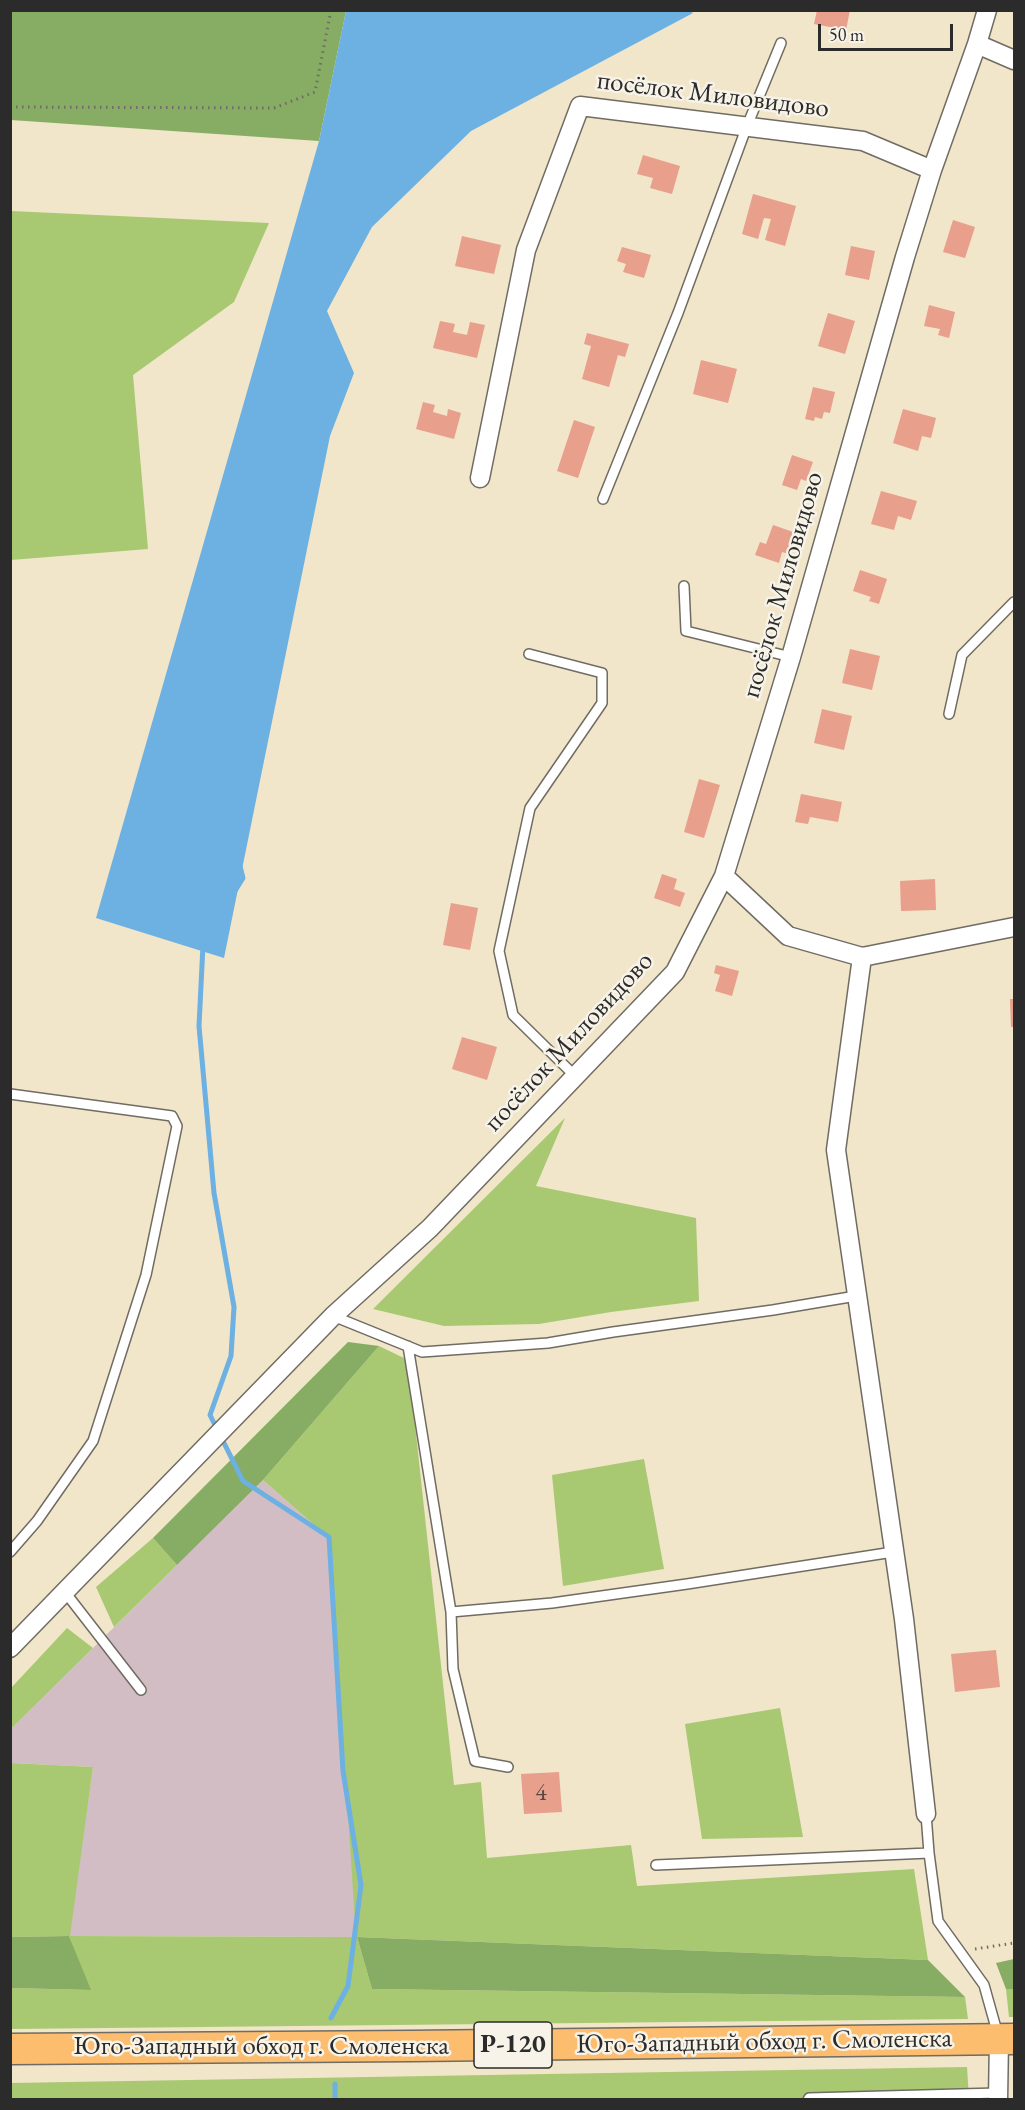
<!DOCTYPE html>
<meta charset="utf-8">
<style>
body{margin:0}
#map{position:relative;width:1025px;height:2110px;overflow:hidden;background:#f1e5ca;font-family:"EB Garamond",serif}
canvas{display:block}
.frame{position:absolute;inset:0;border:12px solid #2b2b2b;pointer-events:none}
.scale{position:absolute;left:818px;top:24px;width:135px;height:27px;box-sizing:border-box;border:3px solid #2b2b2b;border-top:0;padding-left:8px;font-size:18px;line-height:21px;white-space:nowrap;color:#2b2b2b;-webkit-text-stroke:4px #f7f3e8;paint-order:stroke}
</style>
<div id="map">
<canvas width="1025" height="2110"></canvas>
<div class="frame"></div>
<div class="scale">50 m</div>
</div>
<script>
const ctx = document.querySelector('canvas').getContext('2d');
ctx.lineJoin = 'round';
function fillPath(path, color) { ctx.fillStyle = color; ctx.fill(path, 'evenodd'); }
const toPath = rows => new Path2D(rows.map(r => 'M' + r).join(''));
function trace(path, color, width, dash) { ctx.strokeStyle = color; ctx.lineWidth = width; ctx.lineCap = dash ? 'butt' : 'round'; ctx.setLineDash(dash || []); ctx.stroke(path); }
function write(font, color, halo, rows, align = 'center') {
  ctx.font = font + ' "EB Garamond",serif'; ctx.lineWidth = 5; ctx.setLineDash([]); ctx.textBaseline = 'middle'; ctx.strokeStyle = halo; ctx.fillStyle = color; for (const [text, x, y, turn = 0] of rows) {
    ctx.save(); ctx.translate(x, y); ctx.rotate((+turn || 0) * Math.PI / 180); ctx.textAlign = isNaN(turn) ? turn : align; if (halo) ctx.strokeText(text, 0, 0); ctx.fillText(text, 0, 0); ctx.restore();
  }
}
const industrial = toPath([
 [263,1480,330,1539,357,1937,69,1936,93,1767,11,1763,11,1729]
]);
const green = toPath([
 [11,211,269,223,234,302,133,375,148,549,11,560],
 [565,1118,536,1186,696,1218,699,1301,611,1312,539,1324,444,1326,373,1309],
 [379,1346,408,1360,454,1785,481,1782,487,1858,631,1845,637,1886,914,1869,928,1960,357,1937,372,1989,965,1997,968,2019,11,2029,11,1988,90,1990,69,1936,11,1937,11,1763,93,1767,70,1936,356,1937,330,1539,263,1480],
 [644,1459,664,1569,563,1586,552,1475],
 [153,1538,177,1565,114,1627,96,1587],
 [67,1628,93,1648,11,1729,11,1688],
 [780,1708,803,1837,702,1839,685,1724],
 [1006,1989,1014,1989,1014,2017,1009,2017],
 [967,2067,969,2099,11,2100,10,2083]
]);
const forest = toPath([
 [10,11,346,11,319,141,11,120],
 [348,1342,379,1346,263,1480,177,1565,153,1538],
 [69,1936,91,1990,11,1988,11,1937],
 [357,1937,928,1960,965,1997,372,1989],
 [1014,1959,1014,1989,1006,1989,996,1963]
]);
const water = toPath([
 [688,10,693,13,471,131,372,227,327,311,354,373,330,436,224,958,96,918,319,141,346,11]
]);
const stream = toPath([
 [235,891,243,878,240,866],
 [203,945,199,1026,214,1193,234,1307,231,1356,210,1415,243,1481,329,1537,343,1771,361,1885,348,1986,331,2018],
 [335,2084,335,2100]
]);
const building = toPath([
 [817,10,850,10,846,30,814,24],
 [643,155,680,166,672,194,650,188,653,178,637,174],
 [753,194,796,206,785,246,765,240,771,219,764,218,758,239,742,234],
 [953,220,975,227,965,258,943,252],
 [462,236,501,245,494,274,455,266],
 [851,246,875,251,869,280,845,275],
 [622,247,651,255,644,278,623,272,626,264,617,261],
 [929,305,955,312,949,338,938,335,940,329,924,326],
 [828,313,855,321,845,354,818,346],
 [440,321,455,324,453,332,467,335,470,322,485,325,477,358,433,348],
 [587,333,629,344,625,357,618,355,609,387,582,379,591,346,584,344],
 [701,360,737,369,728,403,693,394],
 [813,387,835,392,830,413,824,412,822,419,815,417,814,421,805,419],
 [423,402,435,405,433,412,447,416,448,409,461,413,454,439,416,429],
 [903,409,936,418,931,438,922,436,918,451,893,443],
 [574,420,595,427,578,478,557,471],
 [792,455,813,462,806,481,801,479,797,490,782,485],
 [881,491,917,501,911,520,898,516,894,530,871,524],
 [773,525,796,533,789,554,782,552,779,563,755,555,760,542,766,544],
 [860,570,887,579,879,604,869,601,871,597,853,591],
 [850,649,880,656,872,690,842,683],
 [822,709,852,716,844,750,814,743],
 [699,779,720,785,704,838,684,832],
 [801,794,842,802,838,822,810,817,808,824,795,822],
 [662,874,677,879,674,889,685,893,680,907,654,898],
 [935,879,936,910,901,911,900,881],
 [451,903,478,908,470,950,443,945],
 [716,965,739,971,732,996,715,991,720,975,714,973],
 [1010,999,1014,999,1014,1027,1011,1027],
 [462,1037,497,1047,487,1080,452,1069],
 [996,1650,1000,1687,955,1692,951,1654],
 [559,1772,562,1812,524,1814,521,1774]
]);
const path = toPath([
 [10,107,274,108,315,92,331,10],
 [975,1949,1014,1943]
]);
const service = toPath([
 [603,499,678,313,747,126,781,43],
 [684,586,686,631,791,657],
 [529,654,602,673,602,703,530,808,499,951,513,1015,575,1076],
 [949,714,962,655,1014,602],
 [10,1094,172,1116,177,1126,146,1275,93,1441,37,1521,10,1552],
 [333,1316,422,1352,548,1343,613,1332,773,1310,856,1296],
 [408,1346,451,1612,552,1603,687,1584,893,1552],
 [65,1592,141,1690],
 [451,1612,453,1669,475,1761,508,1767],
 [929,1853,938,1921,984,1985,998,2035],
 [656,1865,929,1853,926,1814],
 [808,2100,809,2098,998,2093]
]);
const minor = toPath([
 [977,44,1014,60],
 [480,478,526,250,580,106,863,141,932,170],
 [724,876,788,936,862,957,1014,927],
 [862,957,836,1150,904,1619,926,1814],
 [10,1648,333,1316,430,1228,675,972,724,876,791,657,905,257,932,170,977,44,987,10],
 [998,2100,999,2039]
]);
const trunk = toPath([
 [10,2049,411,2046,1014,2039]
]);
const numberNames = [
 ["4",541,1793]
];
const shields = [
 [513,2045,78]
];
const shieldNames = [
 ["Р-120",513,2045]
];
const streetNames = [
 ["посёлок Миловидово",713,95,7],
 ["посёлок Миловидово",783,585,-74],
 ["посёлок Миловидово",569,1042,-47],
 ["Юго-Западный обход г. Смоленска",764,2042,-1],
 ["Юго-Западный обход г. Смоленска",261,2047]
];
fillPath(industrial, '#d2bdc5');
fillPath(green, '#a8c971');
fillPath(forest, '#86ad63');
fillPath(water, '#6db0e2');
trace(stream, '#6db0e2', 5);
fillPath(building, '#e89f8b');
trace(service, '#706c63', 12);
trace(minor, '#706c63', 21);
trace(trunk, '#706c63', 33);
trace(path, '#706c63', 3, [1.5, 4.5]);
trace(service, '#fff', 9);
trace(minor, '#fff', 18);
trace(trunk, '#fcbd6f', 30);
write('24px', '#5a4843', null, numberNames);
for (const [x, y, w] of shields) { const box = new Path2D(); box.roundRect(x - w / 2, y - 23, w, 46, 4.5); ctx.fillStyle = '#f7f3e8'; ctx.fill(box); trace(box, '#2b2b2b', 1.5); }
write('bold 26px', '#2b2b2b', null, shieldNames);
write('27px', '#2b2b2b', '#f7f3e8', streetNames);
</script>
